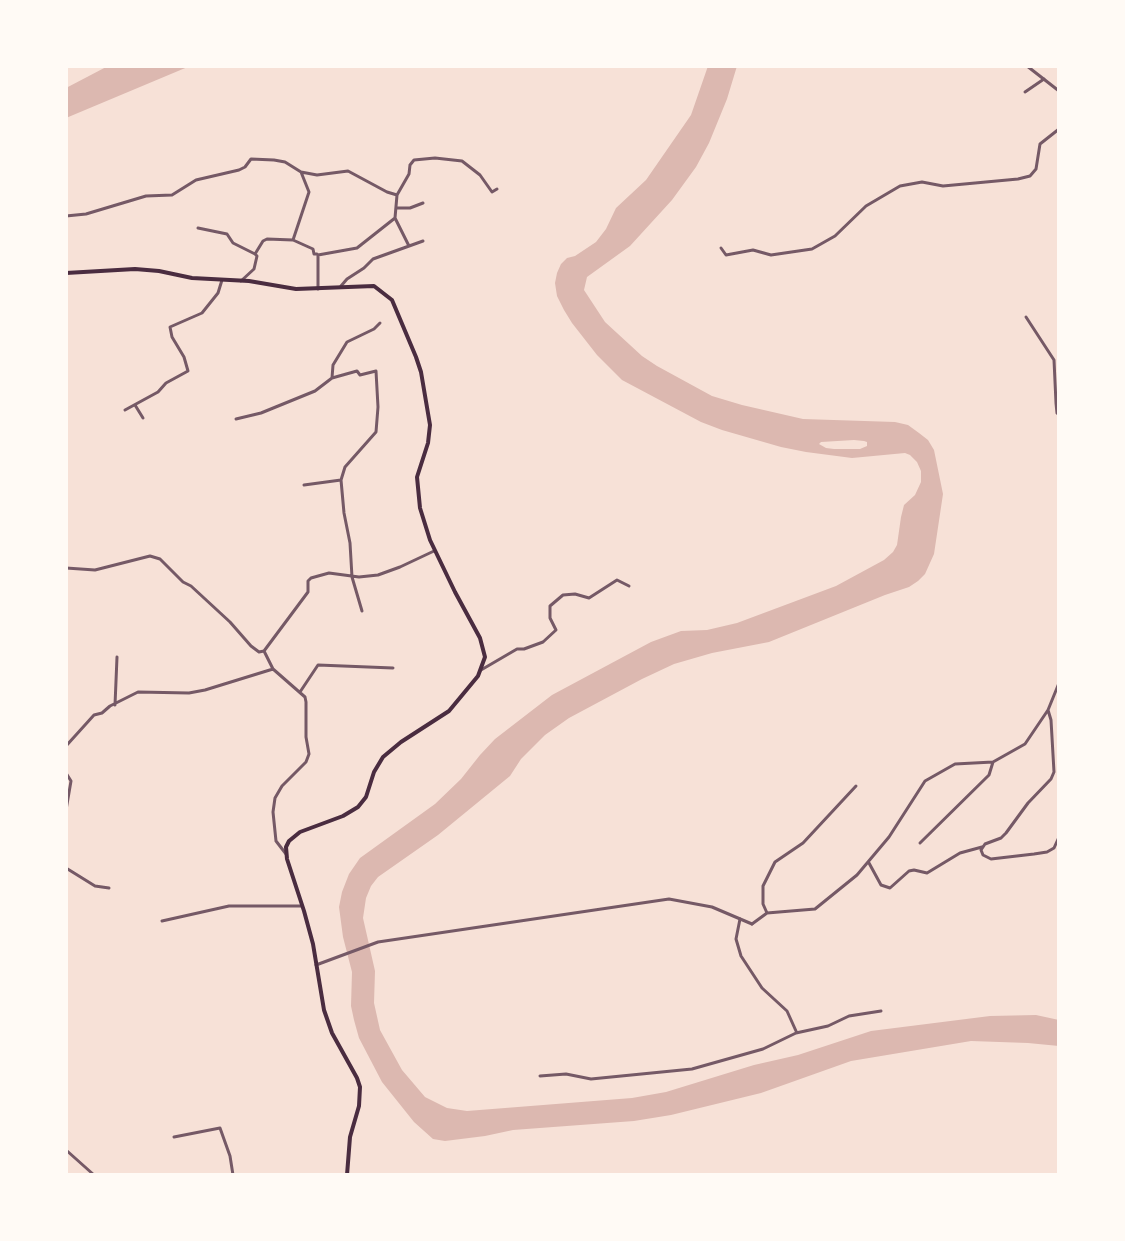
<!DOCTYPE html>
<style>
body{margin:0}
#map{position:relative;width:1125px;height:1241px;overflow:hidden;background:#f7e1d7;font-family:Lato,sans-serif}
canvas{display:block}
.frame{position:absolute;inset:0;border:68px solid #fffaf5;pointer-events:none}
</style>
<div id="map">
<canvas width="1125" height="1241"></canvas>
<div class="frame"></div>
</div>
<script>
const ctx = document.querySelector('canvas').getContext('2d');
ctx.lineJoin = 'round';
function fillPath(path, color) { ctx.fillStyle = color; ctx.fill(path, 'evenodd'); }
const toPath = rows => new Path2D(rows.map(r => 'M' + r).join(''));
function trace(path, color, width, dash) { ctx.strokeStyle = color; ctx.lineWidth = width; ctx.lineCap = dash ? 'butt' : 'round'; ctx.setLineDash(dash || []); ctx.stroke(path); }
const water = toPath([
 [108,66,190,66,66,118,66,88],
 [708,66,737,66,727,99,709,143,696,167,672,200,630,246,587,277,584,290,605,322,642,356,657,366,712,396,742,405,803,419,895,422,908,425,919,433,928,440,934,450,943,494,934,554,925,574,918,581,909,587,885,595,769,642,712,653,674,664,642,679,569,718,545,735,521,759,510,776,438,835,378,877,371,886,366,898,363,918,375,971,374,1003,380,1030,402,1070,425,1097,447,1108,467,1111,632,1098,666,1092,754,1065,798,1055,871,1031,990,1016,1036,1015,1059,1020,1059,1046,1028,1043,971,1041,851,1061,761,1093,671,1115,634,1121,513,1130,485,1136,445,1141,433,1139,414,1122,382,1082,359,1038,354,1020,351,1006,352,972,343,937,339,907,342,892,349,874,360,858,435,804,461,779,480,755,495,739,552,695,651,642,681,631,707,630,737,623,836,586,884,560,893,552,897,545,901,517,904,505,915,495,921,482,921,471,917,462,910,455,905,453,852,458,806,452,781,447,722,430,701,422,622,380,597,355,572,323,564,310,557,296,555,283,557,273,561,264,567,258,575,256,596,242,606,229,616,208,646,180,691,115],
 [854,440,864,441,867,442,867,446,860,449,834,449,826,448,819,444,821,442]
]);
const minor = toPath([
 [1025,92,1044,79],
 [396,208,410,208,423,203],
 [66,216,86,214,146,196,172,195,196,180,239,170,245,167,251,159,274,160,285,162,301,172,317,175,348,171,387,192,397,195],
 [395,218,409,246],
 [198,228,227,234,233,243,255,254,257,256,254,269,241,281],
 [293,240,309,192,301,172],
 [721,248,726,255,753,250,771,255,812,249,835,236,866,206,900,186,922,182,943,186,1018,179,1030,176,1036,169,1040,144,1059,129],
 [255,254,263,241,267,239,293,240,313,249,314,254,317,254],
 [341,286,347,279,364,268,373,259,423,241],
 [318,289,318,255,357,248,395,218,397,195,409,174,410,165,414,160,435,158,462,161,480,175,492,192,497,189],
 [1026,317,1054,360,1056,403,1057,413,1059,415],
 [332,378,357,371,360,375,376,371,378,407,376,432,345,467,341,480,344,513,350,543,352,577,362,611],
 [135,405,143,418],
 [125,410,158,392,166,383,188,371,184,357,172,337,170,327,202,313,218,293,222,280],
 [236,419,261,413,315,391,332,378,333,365,347,342,374,329,380,323],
 [304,485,341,480],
 [66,568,95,570,150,556,160,559,183,582,191,586,230,622,251,646,259,652,264,651,273,669,305,697,306,702,306,737,309,754,306,762,282,786,275,798,273,812,276,841,286,854],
 [264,651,308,592,308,581,311,578,329,573,359,577,378,575,400,567,434,551],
 [481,670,517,649,524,649,543,642,556,630,550,618,550,606,563,595,575,594,589,598,617,580,629,586],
 [300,692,318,665,393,668],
 [115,705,117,657],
 [1048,710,1051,720,1054,772,1051,779,1028,803,1006,833,1001,838,985,844,981,850,983,855,991,859,1034,854,1047,852,1054,848,1059,837],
 [66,746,94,715,102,713,110,706,138,692,189,693,205,690,273,669],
 [66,773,71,781,66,810],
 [920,843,989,775,993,762],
 [869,863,881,885,890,888,909,871,914,870,927,873,960,853,982,847],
 [66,868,95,886,109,888],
 [767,913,763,904,763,886,775,862,803,843,856,786],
 [740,919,736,939,741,956,762,988,787,1011,796,1031],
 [162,921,229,906,302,906],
 [752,924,767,913,815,909,857,875,889,837,925,781,955,764,993,762,1025,744,1048,710,1059,683],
 [540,1076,566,1074,591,1079,692,1069,763,1049,796,1033,828,1026,849,1016,881,1011],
 [174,1137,220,1128,230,1156,233,1175],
 [66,1150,94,1175]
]);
const tertiary = toPath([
 [1027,66,1059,91],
 [316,965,378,942,669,899,712,907,752,924]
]);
const secondary = toPath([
 [66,273,135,269,159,271,192,278,249,281,296,289,374,286,392,300,416,357,421,372,430,425,428,443,417,477,420,508,430,540,455,592,480,638,485,657,478,676,449,711,401,742,383,757,374,772,366,797,358,807,343,816,300,832,289,841,286,847,287,859,304,911,313,944,324,1010,332,1033,357,1078,360,1087,359,1106,350,1137,347,1175]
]);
fillPath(water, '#dcb8b0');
trace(minor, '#755966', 3);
trace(tertiary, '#755966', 3);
trace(secondary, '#4a2c40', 4);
</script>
